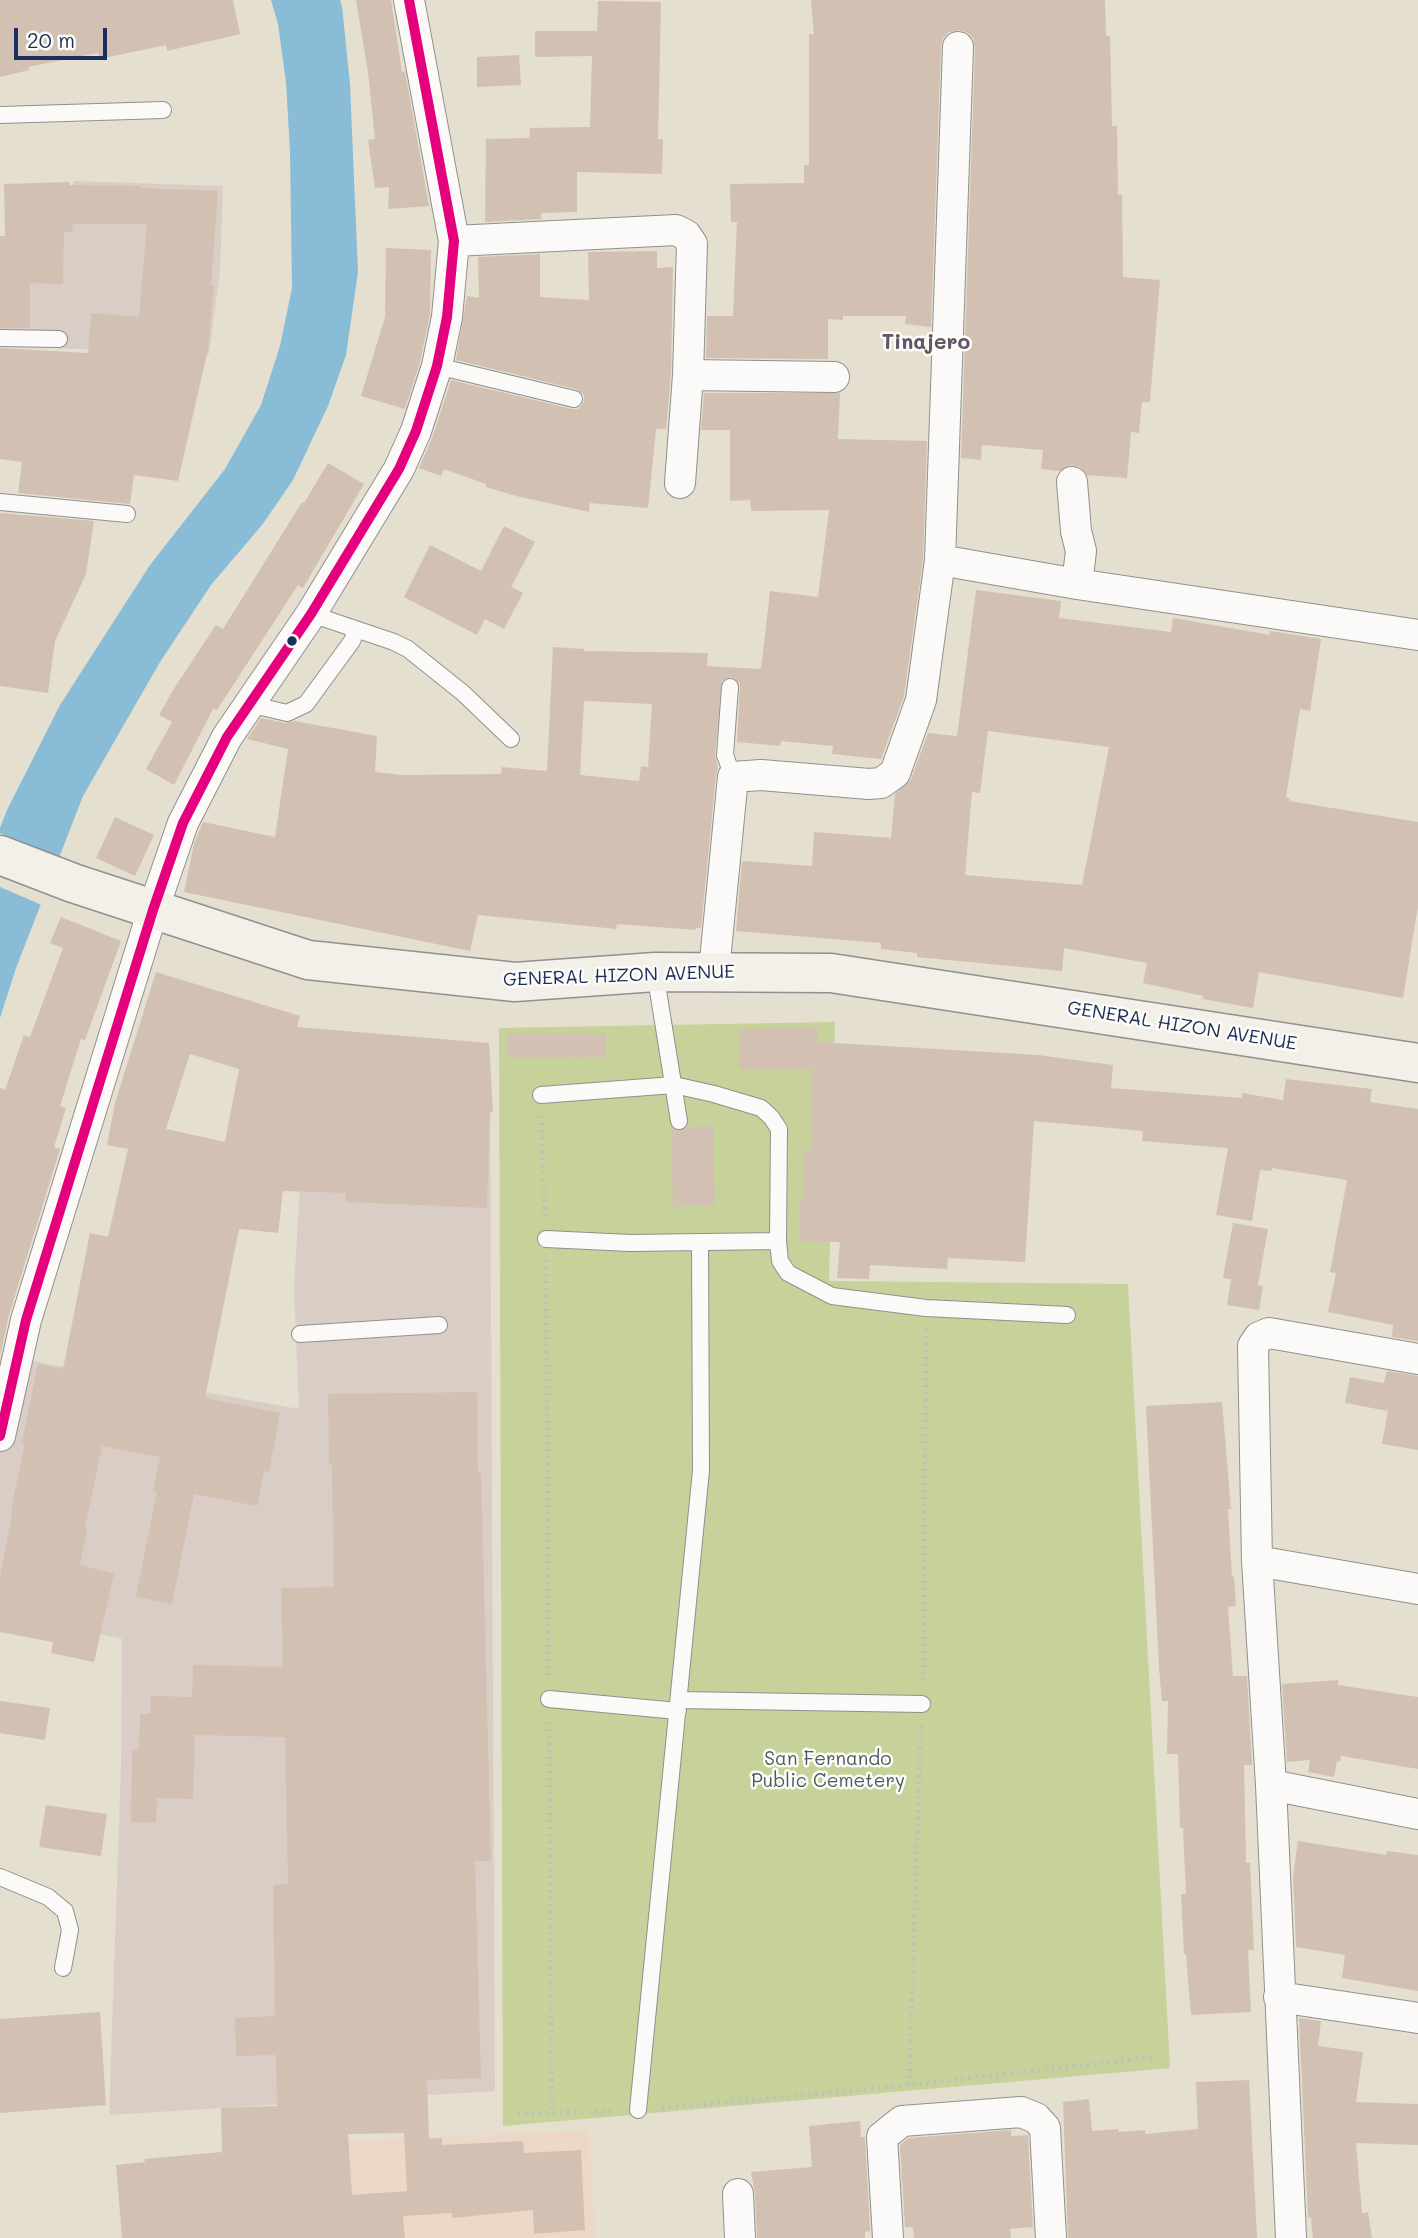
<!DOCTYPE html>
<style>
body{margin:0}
#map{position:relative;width:1418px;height:2238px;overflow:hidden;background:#e4dfce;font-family:Mali,sans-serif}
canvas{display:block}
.scale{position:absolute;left:14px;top:28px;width:93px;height:32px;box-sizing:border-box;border:4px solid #1b2f5e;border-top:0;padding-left:9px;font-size:21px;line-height:24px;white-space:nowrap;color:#1b2f5e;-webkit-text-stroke:5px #fdfcf7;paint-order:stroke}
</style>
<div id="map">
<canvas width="1418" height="2238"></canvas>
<div class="scale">20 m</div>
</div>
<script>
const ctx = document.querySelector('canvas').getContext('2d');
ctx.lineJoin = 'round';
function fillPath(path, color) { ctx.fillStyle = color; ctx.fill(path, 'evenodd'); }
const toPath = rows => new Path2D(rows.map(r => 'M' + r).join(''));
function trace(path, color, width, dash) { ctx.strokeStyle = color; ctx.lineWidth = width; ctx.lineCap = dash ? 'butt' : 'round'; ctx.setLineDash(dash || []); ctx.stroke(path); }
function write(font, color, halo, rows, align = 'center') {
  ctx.font = font + ' Mali,sans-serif'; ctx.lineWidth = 5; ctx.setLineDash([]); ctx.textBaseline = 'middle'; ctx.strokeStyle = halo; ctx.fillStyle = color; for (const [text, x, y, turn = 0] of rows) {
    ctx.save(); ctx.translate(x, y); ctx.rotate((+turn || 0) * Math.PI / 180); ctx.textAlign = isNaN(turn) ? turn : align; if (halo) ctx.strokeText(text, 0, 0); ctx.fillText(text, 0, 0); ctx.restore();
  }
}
const built = toPath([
 [589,2130,595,2238,257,2238,249,2145]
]);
const industrial = toPath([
 [73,181,223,186,220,270,209,354,0,346,0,277,73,214],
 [305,1098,490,1114,495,2091,109,2115,121,1767,122,1639,0,1613,0,1452,21,1359,299,1409,294,1288]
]);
const green = toPath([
 [835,1022,829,1281,1128,1284,1170,2068,503,2126,499,1028]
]);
const water = toPath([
 [271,0,340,0,342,6,350,84,358,272,346,355,328,406,293,480,262,525,211,585,160,662,83,796,16,968,0,1018,0,828,7,810,60,705,150,565,225,469,261,405,280,346,292,288,290,151,286,82,278,24]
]);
const pier = toPath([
 [0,833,62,859,44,906,0,887]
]);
const building = toPath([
 [0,0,233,0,240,34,167,51,166,45,99,59,98,53,28,67,29,70,0,77],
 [356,0,391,0,402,72,405,71,429,206,388,209,389,187,375,188,368,140,375,139,368,72],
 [811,0,1105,0,1106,36,1110,36,1112,126,1117,126,1118,195,1122,195,1123,277,1160,280,1150,402,1142,402,1139,433,1131,432,1127,478,1087,475,1080,467,1071,465,1059,471,1041,469,1043,450,982,445,981,460,961,458,975,48,973,38,968,33,959,30,949,32,943,38,941,46,931,327,905,324,906,316,843,316,843,320,828,319,828,359,706,358,707,316,733,316,737,222,731,222,730,184,804,183,804,165,809,165,809,34,814,34],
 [598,1,661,2,658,139,663,139,662,174,577,172,577,212,541,213,541,219,485,222,486,139,529,138,530,128,590,127,592,56,535,57,535,31,597,31],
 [519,55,521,85,477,87,477,57],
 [69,182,70,185,141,186,141,188,218,191,211,286,214,286,208,349,178,481,134,475,130,504,18,493,22,462,0,459,0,348,88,353,91,313,139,317,147,224,73,224,72,232,64,232,63,284,30,283,30,328,0,328,0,236,5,236,4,184],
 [386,248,431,250,430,314,420,362,405,409,361,396,385,317],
 [657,251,657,268,673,267,671,374,666,429,656,429,648,508,590,503,589,512,516,496,486,487,486,484,444,469,441,476,419,468,433,436,451,380,572,409,578,409,584,402,584,395,576,389,456,360,467,296,479,298,478,257,540,254,540,297,589,300,588,252],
 [704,393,840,393,838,439,927,441,923,559,904,696,881,759,832,754,833,746,781,741,780,746,737,742,740,683,731,677,722,681,715,754,718,768,716,775,701,928,696,928,696,930,617,924,616,929,478,915,470,951,184,892,194,844,203,822,275,837,288,749,247,739,261,718,285,723,294,721,377,736,375,772,403,775,501,774,502,767,547,771,553,647,584,649,584,651,708,653,707,666,761,669,770,591,818,597,829,510,751,511,750,500,730,501,730,430,701,430],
 [584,701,652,704,648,767,641,766,639,781,580,775],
 [328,463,364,484,303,588,298,585,217,710,213,709,174,785,146,769,172,722,159,715,175,687,216,625,223,629,302,502,304,503],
 [0,513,94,521,86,574,55,641,48,693,0,686],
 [504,526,535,542,511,587,523,593,504,629,485,619,477,635,404,597,430,545,481,571],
 [976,590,1061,601,1059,618,1171,632,1173,618,1270,635,1270,631,1321,639,1310,711,1300,709,1286,797,1290,798,1289,801,1418,822,1418,906,1403,998,1259,972,1253,1008,1203,999,1203,996,1143,983,1147,963,1064,948,1062,971,917,957,917,953,881,949,881,943,736,931,742,861,812,866,814,832,891,838,895,794,911,779,928,733,957,736],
 [988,731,1109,747,1082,885,965,875,972,792,980,793],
 [115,817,154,835,135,876,96,858],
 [61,917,121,941,85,1040,81,1039,60,1106,66,1108,54,1147,60,1149,9,1315,0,1356,0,1088,5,1090,24,1035,30,1037,63,948,50,943],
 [156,972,300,1016,297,1027,489,1043,493,1112,490,1112,487,1208,346,1202,346,1193,283,1191,278,1233,239,1229,205,1398,280,1413,269,1472,264,1471,257,1506,194,1494,172,1604,136,1597,157,1492,153,1491,160,1457,102,1446,85,1528,87,1528,80,1565,114,1574,94,1662,51,1653,53,1642,0,1632,0,1577,13,1509,11,1509,25,1443,22,1442,38,1364,63,1369,90,1233,108,1237,128,1149,107,1145,115,1103],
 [190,1054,239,1069,225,1142,166,1129],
 [818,1028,818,1042,1038,1055,1113,1065,1111,1088,1242,1098,1242,1093,1283,1100,1286,1079,1372,1089,1370,1102,1418,1109,1418,1341,1392,1337,1393,1325,1328,1312,1336,1273,1330,1272,1347,1180,1272,1168,1272,1171,1260,1170,1252,1221,1216,1215,1228,1148,1142,1141,1143,1131,1034,1121,1025,1262,948,1258,947,1269,870,1265,869,1279,837,1278,840,1242,800,1242,800,1197,804,1197,804,1150,812,1150,812,1069,739,1069,739,1029],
 [507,1033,606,1033,605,1057,507,1058],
 [713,1126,715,1205,673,1207,671,1128,680,1131,687,1127],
 [1233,1223,1268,1229,1258,1285,1263,1286,1259,1310,1227,1305,1231,1279,1223,1278],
 [1387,1371,1418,1376,1418,1450,1382,1444,1388,1411,1345,1403,1350,1377,1384,1383],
 [477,1392,478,1473,481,1473,491,1861,475,1861,481,2078,427,2080,429,2139,442,2138,442,2145,523,2141,524,2153,581,2150,585,2230,534,2234,533,2210,453,2218,452,2213,403,2216,405,2238,122,2238,116,2165,145,2162,144,2159,222,2152,221,2108,277,2106,276,2055,236,2056,235,2018,275,2016,273,1885,288,1884,285,1737,195,1735,193,1799,157,1798,156,1823,131,1822,132,1749,139,1749,140,1714,150,1714,151,1696,192,1697,193,1665,283,1667,281,1588,334,1587,332,1465,329,1465,328,1394],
 [404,2133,407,2191,352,2195,348,2134],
 [1222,1402,1231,1509,1228,1509,1232,1577,1234,1576,1236,1606,1228,1607,1233,1676,1247,1676,1252,1765,1244,1765,1246,1863,1250,1863,1254,1950,1248,1950,1251,2012,1191,2015,1186,1954,1184,1954,1181,1894,1186,1894,1183,1828,1180,1828,1178,1754,1167,1754,1168,1701,1162,1701,1159,1668,1146,1406],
 [1338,1680,1338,1685,1418,1697,1418,1769,1341,1756,1340,1762,1337,1761,1334,1777,1308,1772,1310,1760,1287,1762,1282,1684],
 [0,1701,50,1708,45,1740,0,1733],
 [46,1805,107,1814,101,1856,39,1847],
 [1298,1841,1386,1855,1387,1851,1418,1855,1418,1991,1342,1978,1345,1955,1296,1947,1293,1876],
 [100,2012,106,2105,0,2113,0,2019],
 [1299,2018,1321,2021,1318,2046,1363,2052,1356,2102,1418,2104,1418,2145,1356,2143,1362,2213,1368,2212,1372,2238,1313,2238,1311,2217,1308,2218],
 [1249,2080,1257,2238,1068,2238,1063,2102,1089,2099,1092,2131,1118,2129,1119,2132,1145,2130,1145,2134,1198,2129,1196,2082],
 [860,2121,861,2137,865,2137,870,2231,865,2232,865,2238,757,2238,755,2193,751,2172,812,2167,809,2126],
 [1011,2130,1011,2136,1028,2135,1033,2227,1010,2229,1011,2238,914,2238,913,2227,905,2227,900,2145,909,2138]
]);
const path = toPath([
 [541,1116,545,1216],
 [546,1260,549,1678],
 [923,1681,926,1329],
 [549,1722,552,2113],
 [909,2085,921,1725],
 [662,2108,909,2085,1153,2057],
 [518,2114,615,2111]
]);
const lane = toPath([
 [0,115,163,110],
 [0,338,59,339],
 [437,366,574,399],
 [0,502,127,514],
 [311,614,394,642,408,649,463,693,511,739],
 [730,687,725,755,733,777],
 [249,704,287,713,306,704,352,641,356,631],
 [655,972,679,1121],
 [541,1095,674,1085,714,1094,761,1108,771,1117,779,1129,778,1241],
 [546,1239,630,1243,778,1241,780,1261,788,1273,832,1296,926,1308,1067,1315],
 [300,1334,439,1325],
 [549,1699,678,1711],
 [679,1700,922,1704],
 [0,1877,48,1897,65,1911,70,1930,63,1968],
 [638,2110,701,1470,700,1243]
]);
const street = toPath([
 [454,241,676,230,686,235,692,244,688,375,680,483],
 [688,375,834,377],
 [1072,482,1076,531,1081,551,1077,584],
 [940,560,1077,584,1418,635],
 [714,971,733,777,761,775,869,784,881,783,895,773,921,700,940,560,958,47],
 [0,1436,26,1320,153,910,183,823,227,737,311,614,399,469,416,431,437,366,447,317,454,241,409,0],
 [1257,1561,1418,1589],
 [1271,1785,1418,1814],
 [1279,1997,1418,2018],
 [738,2194,740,2238],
 [888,2238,882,2137,902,2121,1021,2112,1036,2118,1045,2128,1051,2238],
 [1291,2238,1271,1785,1257,1561,1253,1346,1259,1337,1269,1333,1418,1359]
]);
const secondary = toPath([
 [0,855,73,883,308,960,515,982,655,972,831,973,1418,1063]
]);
const bus1 = toPath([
 [0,1436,26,1320,153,910,183,823,227,737,311,614,399,469,416,431,437,366,447,317,454,241,409,0]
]);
const markers = [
 [292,641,6,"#1b2f5e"]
];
const streetNames = [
 ["GENERAL HIZON AVENUE",619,976,-2],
 ["GENERAL HIZON AVENUE",1182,1026,9]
];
const parkNames = [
 ["San Fernando",828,1759],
 ["Public Cemetery",828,1781]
];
const neighbourhoodNames = [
 ["Tinajero",926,343]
];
fillPath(built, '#edd8c7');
fillPath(industrial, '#dacdc5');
fillPath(green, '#c6d299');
fillPath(water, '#89bdd7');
fillPath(pier, '#e4dfce');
fillPath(building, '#d2c1b3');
trace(lane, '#90908f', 18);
trace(street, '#90908f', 32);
trace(secondary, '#90908f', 41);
trace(path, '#bebfc0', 4.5, [2, 5]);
trace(lane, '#fbfaf8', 16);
trace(street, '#fbfaf8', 30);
trace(secondary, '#f3f0e9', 38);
trace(bus1, '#e5007d', 10);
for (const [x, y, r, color] of markers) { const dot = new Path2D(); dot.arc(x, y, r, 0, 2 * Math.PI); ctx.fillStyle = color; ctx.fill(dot); trace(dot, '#fdfcf7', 2.5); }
write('19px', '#1b2f5e', '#fdfcf7', streetNames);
write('19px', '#475d63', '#fdfcf7', parkNames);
write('bold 21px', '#625568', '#fdfcf7', neighbourhoodNames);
</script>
